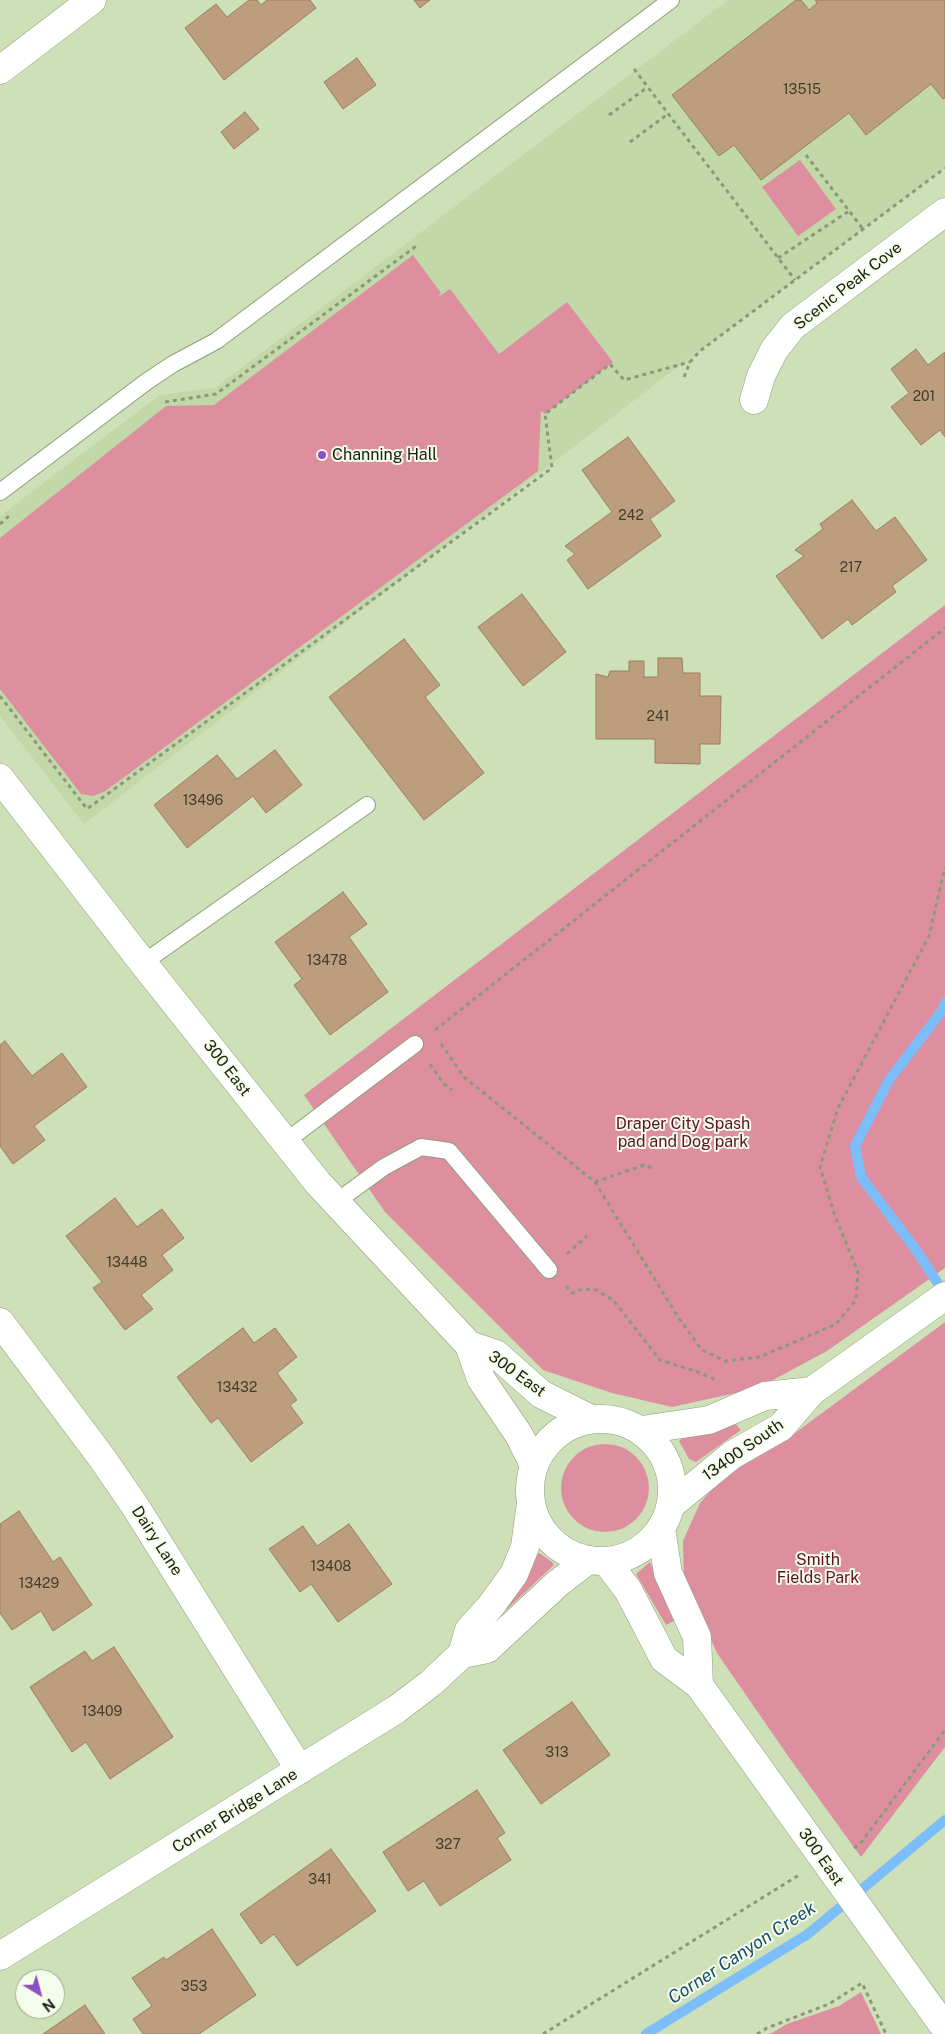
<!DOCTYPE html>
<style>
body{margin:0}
#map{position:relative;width:945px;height:2034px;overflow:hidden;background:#cee0b7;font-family:"Public Sans",sans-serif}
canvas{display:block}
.north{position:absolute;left:15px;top:1969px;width:50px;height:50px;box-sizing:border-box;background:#f4fde9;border:1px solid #9ca492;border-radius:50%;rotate:143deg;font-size:14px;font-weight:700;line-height:20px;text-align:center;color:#191f10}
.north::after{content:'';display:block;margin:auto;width:18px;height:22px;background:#8f4ec4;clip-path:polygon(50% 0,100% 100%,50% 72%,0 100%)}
</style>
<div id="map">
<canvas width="945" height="2034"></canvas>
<div class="north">N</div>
</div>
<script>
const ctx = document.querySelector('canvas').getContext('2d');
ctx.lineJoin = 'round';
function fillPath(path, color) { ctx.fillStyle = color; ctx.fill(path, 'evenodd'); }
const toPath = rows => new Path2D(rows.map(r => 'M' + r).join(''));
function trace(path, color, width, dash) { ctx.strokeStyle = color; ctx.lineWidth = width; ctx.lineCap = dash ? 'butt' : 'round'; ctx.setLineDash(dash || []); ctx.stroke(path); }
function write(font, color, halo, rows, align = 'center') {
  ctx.font = font + ' "Public Sans",sans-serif'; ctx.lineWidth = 4; ctx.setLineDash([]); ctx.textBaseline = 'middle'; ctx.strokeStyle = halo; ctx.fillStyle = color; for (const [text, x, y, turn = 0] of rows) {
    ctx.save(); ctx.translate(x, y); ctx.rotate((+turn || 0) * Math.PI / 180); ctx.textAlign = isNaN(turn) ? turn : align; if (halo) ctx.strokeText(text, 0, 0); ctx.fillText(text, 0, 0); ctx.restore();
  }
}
const built = toPath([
 [728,0,945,0,945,168,658,382,84,824,0,716,0,516,160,395,215,388]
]);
const green = toPath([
 [800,160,836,209,798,236,762,187],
 [413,255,441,293,438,297,450,289,499,354,567,302,613,362,545,414,541,411,538,471,104,792,93,796,81,794,0,689,0,538,166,406,214,405],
 [945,605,945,1268,827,1351,758,1388,672,1407,612,1393,543,1370,385,1212,304,1095],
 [945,1322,945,1747,861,1857,788,1756,717,1653,684,1581,683,1541,700,1503,729,1470,787,1439],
 [735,1423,741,1430,696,1462,689,1459,679,1441,684,1437],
 '561 1488a44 44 0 1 1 88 0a44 44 0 1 1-88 0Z',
 [539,1553,552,1562,554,1565,506,1610,506,1602,535,1555],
 [650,1562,674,1621,666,1625,636,1574],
 [861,1992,881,2034,770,2034,787,2024,839,2006]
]);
const stream = toPath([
 [945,1003,941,1012,889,1080,855,1146,861,1177,916,1250,945,1294],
 [646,2034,808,1934,945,1820]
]);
const building = toPath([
 [249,0,257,0,261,5,267,0,310,0,316,8,224,80,185,28,216,4,227,17,249,0],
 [414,0,430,0,420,8,414,0],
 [796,0,801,0,809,10,817,3,815,0,945,0,945,98,943,99,931,84,866,135,849,113,761,180,734,145,719,156,672,95,796,0],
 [357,58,376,85,343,109,324,82,357,58],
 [245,112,259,129,234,149,221,132,245,112],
 [916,349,928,365,945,352,945,437,940,430,921,445,891,407,909,393,891,369,916,349],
 [628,437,675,501,650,519,661,536,588,589,567,560,575,554,565,546,612,512,582,470,628,437],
 [852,500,876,531,895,517,927,560,892,586,896,592,852,625,848,619,822,639,776,576,804,556,795,550,823,529,820,524,852,500],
 [522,594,566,652,523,686,478,627,522,594],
 [404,639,440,685,425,697,484,773,424,820,329,697,404,639],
 [658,658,682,658,683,673,700,673,700,696,721,696,720,744,700,744,700,764,655,763,655,739,596,739,596,674,608,677,610,671,629,671,629,661,644,661,644,677,658,677,658,658],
 [275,750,302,785,266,813,253,796,187,848,154,805,217,755,237,779,275,750],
 [343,892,367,924,349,937,388,992,330,1035,294,985,302,979,275,942,343,892],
 [5,1041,32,1076,62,1053,87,1087,34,1126,45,1140,13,1164,0,1146,0,1045,5,1041],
 [115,1198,137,1227,162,1209,184,1238,162,1255,173,1270,141,1295,153,1309,125,1330,93,1288,102,1282,66,1236,115,1198],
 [243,1328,254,1343,275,1328,297,1357,277,1373,297,1400,290,1405,303,1423,251,1462,218,1418,211,1423,177,1377,243,1328],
 [19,1511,53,1562,60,1557,92,1605,53,1631,41,1611,12,1630,0,1613,0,1524,19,1511],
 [349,1524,392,1584,338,1622,311,1584,300,1592,269,1549,303,1526,317,1546,349,1524],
 [114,1647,173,1737,110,1779,86,1742,72,1752,30,1687,85,1651,92,1661,114,1647],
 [572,1702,610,1755,541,1804,503,1750,572,1702],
 [477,1790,505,1833,497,1838,511,1860,440,1906,424,1881,408,1891,383,1852,477,1790],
 [331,1849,376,1911,297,1966,274,1934,261,1944,240,1914,331,1849],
 [212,1929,256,1995,199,2034,143,2034,133,2019,152,2006,132,1978,164,1957,166,1960,212,1929],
 [85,2005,105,2034,43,2034,85,2005]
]);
const path = toPath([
 [634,69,795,280],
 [609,115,648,87],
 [630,142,668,114],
 [806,155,863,229],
 [778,258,849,211],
 [684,377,690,362,700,351,945,168],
 [165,402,216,394,419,244],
 [0,524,9,516],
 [0,696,87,809,552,468,545,414,610,364,624,380,690,362],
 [435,1030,945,628],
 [441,1044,464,1077,595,1182,678,1317,702,1350,725,1361,760,1357,836,1324,856,1300,858,1272,835,1216,820,1167,838,1108,929,936,945,867],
 [430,1064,444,1084,452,1090],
 [595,1182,644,1165,655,1169],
 [567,1254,587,1236],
 [566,1286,572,1293,583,1289,597,1290,614,1301,660,1360,698,1372,718,1381],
 [854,1848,860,1844,945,1730],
 [543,2034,799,1875],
 [757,2034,767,2028,829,2004,862,1983,886,2034]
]);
const service = toPath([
 [0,492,146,382,173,364,216,341,671,0],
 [143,963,367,805],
 [285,1142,415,1044],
 [336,1202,384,1167,421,1147,449,1151,549,1270]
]);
const minor = toPath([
 [0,70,92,0],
 [754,400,761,376,774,350,793,326,945,212],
 [0,1322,102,1458,135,1506,300,1770],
 [642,1430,709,1420,765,1396,812,1391],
 [671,1505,732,1455,781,1427,812,1391,945,1296],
 [462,1654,469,1630,490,1607,514,1574,525,1547,531,1503],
 [0,1956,397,1709,431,1683,462,1654,487,1649,557,1584,588,1560]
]);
const secondary = toPath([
 [0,778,143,963,318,1183,469,1345,481,1379,519,1435,534,1465],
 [469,1345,496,1354,541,1394,591,1419],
 '530 1490a71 71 0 1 1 142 0a71 71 0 1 1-142 0Z',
 [661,1529,668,1573,697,1637,699,1685],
 [606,1561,628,1590,664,1659,699,1685,945,2028]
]);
const markers = [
 [322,455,5,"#8f4ec4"]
];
const numberNames = [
 ["13515",802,90],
 ["201",924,397],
 ["242",631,516],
 ["217",851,568],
 ["241",658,717],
 ["13496",203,801],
 ["13478",327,961],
 ["13448",127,1263],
 ["13432",237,1388],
 ["13408",331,1567],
 ["13429",39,1584],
 ["13409",102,1712],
 ["313",557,1753],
 ["327",448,1845],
 ["341",320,1880],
 ["353",194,1987]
];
const streetNames = [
 ["Scenic Peak Cove",848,286,-38],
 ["300 East",227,1068,52],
 ["300 East",517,1374,36],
 ["13400 South",743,1450,-35],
 ["Dairy Lane",157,1541,57],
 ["Corner Bridge Lane",235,1811,-32],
 ["300 East",821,1857,55]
];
const poiNames = [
 ["Channing Hall",332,455]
];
const parkNames = [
 ["Draper City Spash",683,1124],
 ["pad and Dog park",683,1142],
 ["Smith",818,1560],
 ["Fields Park",818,1578]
];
const waterNames = [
 ["Corner Canyon Creek",742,1953,-33]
];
fillPath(built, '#c3d8a8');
fillPath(green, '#de8f9f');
trace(stream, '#7bbefa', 10);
fillPath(building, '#bc9d7d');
trace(building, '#9d7e60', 1);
trace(service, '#8e9e78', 18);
trace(minor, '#8e9e78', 29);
trace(secondary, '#8e9e78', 29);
trace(path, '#8b997a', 3, [4, 4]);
trace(service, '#fff', 16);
trace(minor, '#fff', 28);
trace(secondary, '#fff', 28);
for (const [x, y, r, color] of markers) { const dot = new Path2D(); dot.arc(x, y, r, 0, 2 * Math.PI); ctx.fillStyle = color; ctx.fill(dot); trace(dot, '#f4fde9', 2); }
write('14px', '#423e2b', null, numberNames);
write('16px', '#191f10', '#f4fde9', streetNames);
write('16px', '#191f10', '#f4fde9', poiNames, 'left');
write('16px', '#60102b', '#f4fde9', parkNames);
write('italic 18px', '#1a4a72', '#f4fde9', waterNames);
</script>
